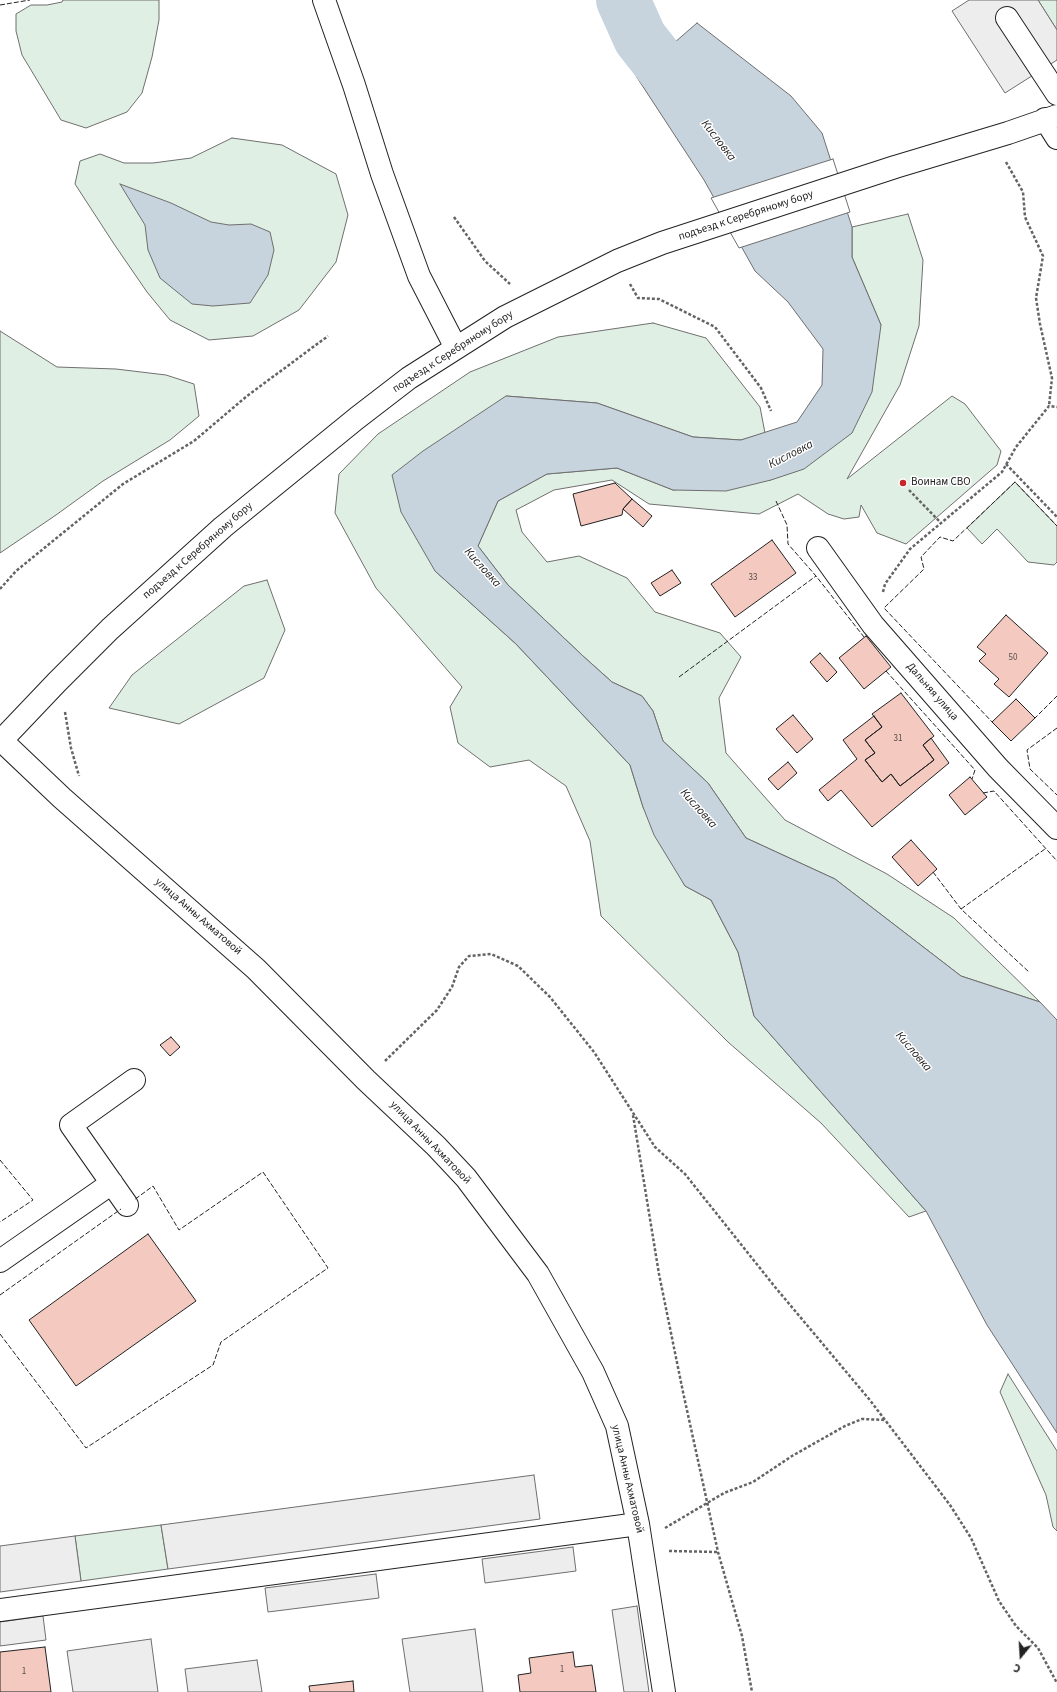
<!DOCTYPE html>
<meta charset="utf-8">
<style>
body{margin:0}
#map{position:relative;width:1057px;height:1692px;overflow:hidden;background:#fff;font-family:"Source Sans 3",sans-serif}
canvas{display:block}
.north{position:absolute;left:1001px;top:1636px;width:40px;height:40px;-webkit-text-stroke:3px #fff;paint-order:stroke;rotate:198deg;font-size:11px;font-weight:700;line-height:16px;text-align:center;color:#222}
.north::after{content:'';display:block;margin:auto;width:14px;height:18px;background:#222;clip-path:polygon(50% 0,100% 100%,50% 72%,0 100%)}
</style>
<div id="map">
<canvas width="1057" height="1692"></canvas>
<div class="north">С</div>
</div>
<script>
const ctx = document.querySelector('canvas').getContext('2d');
ctx.lineJoin = 'round';
function fillPath(path, color) { ctx.fillStyle = color; ctx.fill(path, 'evenodd'); }
const toPath = rows => new Path2D(rows.map(r => 'M' + r).join(''));
function trace(path, color, width, dash) { ctx.strokeStyle = color; ctx.lineWidth = width; ctx.lineCap = dash ? 'butt' : 'round'; ctx.setLineDash(dash || []); ctx.stroke(path); }
function write(font, color, halo, rows, align = 'center') {
  ctx.font = font + ' "Source Sans 3",sans-serif'; ctx.lineWidth = 3; ctx.setLineDash([]); ctx.textBaseline = 'middle'; ctx.strokeStyle = halo; ctx.fillStyle = color; for (const [text, x, y, turn = 0] of rows) {
    ctx.save(); ctx.translate(x, y); ctx.rotate((+turn || 0) * Math.PI / 180); ctx.textAlign = isNaN(turn) ? turn : align; if (halo) ctx.strokeText(text, 0, 0); ctx.fillText(text, 0, 0); ctx.restore();
  }
}
const green = toPath([
 [63,0,159,0,159,20,152,57,142,93,127,112,86,128,61,120,22,55,16,31,16,14,31,5,47,5,62,2,63,0],
 [1038,0,1057,0,1057,30,1038,0],
 [232,138,282,145,336,174,348,215,336,262,299,310,253,336,209,340,170,320,147,292,114,244,75,184,80,161,100,154,124,163,153,163,191,158,232,138],
 [908,214,923,260,919,326,900,385,847,479,952,396,965,404,1001,451,997,465,906,544,877,533,861,505,859,517,844,519,828,514,798,494,759,514,649,504,612,480,554,490,516,510,522,532,547,562,579,556,627,578,655,612,720,633,741,657,719,698,726,753,785,820,887,874,954,918,1040,1002,961,976,835,879,746,838,708,783,663,741,653,711,642,696,612,682,583,656,508,585,478,546,498,501,547,474,617,468,673,490,771,480,881,325,852,257,852,227,908,214],
 [653,323,706,338,760,407,765,433,741,440,693,437,597,403,506,396,435,571,516,644,630,765,643,807,685,886,711,900,738,952,754,1016,926,1211,909,1217,821,1123,728,1042,601,916,590,841,566,786,529,760,490,767,458,743,450,707,462,687,376,588,335,513,339,474,378,434,470,372,558,337,653,323],
 [0,331,57,367,116,369,166,375,194,384,199,416,170,440,103,481,56,515,0,553,0,331],
 [1015,482,1057,526,1057,562,1054,565,1028,562,997,529,982,544,967,528,1015,482],
 [267,580,285,630,264,678,179,724,109,708,132,675,244,586,267,580],
 [1008,1374,1057,1451,1057,1531,1053,1527,1046,1495,1000,1392,1008,1374],
 [161,1525,168,1569,81,1581,75,1536,161,1525]
]);
const parking = toPath([
 [969,0,1038,0,1057,30,1057,60,1005,93,952,11,969,0],
 [534,1475,540,1519,168,1569,161,1525,534,1475],
 [75,1536,81,1581,0,1592,0,1546,75,1536],
 [573,1547,576,1571,485,1583,482,1559,573,1547],
 [376,1574,379,1598,268,1612,265,1588,376,1574],
 [637,1606,649,1692,624,1692,612,1610,637,1606],
 [43,1616,46,1640,0,1646,0,1622,43,1616],
 [475,1629,483,1692,410,1692,402,1639,475,1629],
 [151,1639,158,1692,73,1692,67,1651,151,1639],
 [257,1660,262,1692,188,1692,185,1669,257,1660]
]);
const water = toPath([
 [697,23,791,96,822,133,852,227,852,257,881,325,872,392,852,433,804,469,771,480,726,491,673,490,617,468,547,474,498,501,478,546,508,585,583,656,612,682,642,696,653,711,663,741,708,783,746,838,835,879,961,976,1040,1002,1057,1020,1057,1433,987,1325,926,1211,754,1016,738,952,711,900,685,886,654,835,643,807,630,765,516,644,435,571,401,512,392,475,423,451,506,396,597,403,693,437,741,440,797,422,822,385,823,349,788,302,755,271,704,180,636,76,697,23],
 [120,184,171,203,211,222,229,225,251,224,270,232,274,250,268,275,250,303,213,306,192,304,160,278,148,250,145,225,120,184]
]);
const pier = toPath([
 [833,159,850,212,739,248,711,198,833,159]
]);
const river = toPath([
 [623,0,640,38,702,117]
]);
const building = toPath([
 [615,483,632,499,623,509,622,515,581,526,573,494,615,483],
 [632,499,652,516,643,527,623,509,632,499],
 [772,540,796,573,735,617,711,584,772,540],
 [672,570,681,583,660,596,651,583,672,570],
 [1006,615,1048,653,1009,697,994,684,999,679,979,661,986,654,977,647,1006,615],
 [866,636,891,667,864,689,839,658,866,636],
 [820,653,837,672,827,682,810,662,820,653],
 [901,693,934,736,923,745,934,760,900,786,891,774,882,782,865,760,875,753,865,740,882,727,872,714,901,693],
 [1016,699,1035,718,1011,741,992,722,1016,699],
 [793,715,813,739,797,753,776,729,793,715],
 [874,716,882,727,865,740,875,753,865,760,882,782,891,774,900,786,934,760,923,745,931,738,949,763,872,827,841,790,828,801,819,790,857,759,843,740,874,716],
 [788,762,797,773,778,790,768,779,788,762],
 [970,777,987,797,965,815,949,795,970,777],
 [911,840,937,869,918,886,892,857,911,840],
 [171,1037,180,1047,170,1056,160,1045,171,1037],
 [148,1234,196,1301,76,1386,29,1320,148,1234],
 [45,1647,51,1692,0,1692,0,1652,45,1647],
 [573,1652,575,1667,592,1665,596,1692,520,1692,518,1675,531,1673,529,1658,573,1652],
 [353,1681,354,1692,310,1692,309,1686,353,1681]
]);
const path = toPath([
 [1006,162,1023,192,1025,217,1043,256,1036,298,1040,324,1052,378,1049,406],
 [454,217,485,261,510,284],
 [630,284,638,298,659,299,715,327,761,388,771,411],
 [1006,464,1057,517],
 [909,490,941,523],
 [0,589,16,571,123,484,194,441,247,396,328,336],
 [883,592,885,584,910,549,1002,472,1016,447,1049,406,1057,407],
 [65,712,71,748,79,776],
 [385,1061,437,1010,452,987,459,967,469,956,491,954,518,966,550,997,594,1052,655,1147,685,1174,775,1287,869,1399,950,1505,971,1538,999,1601,1016,1626,1038,1648,1057,1683],
 [633,1115,659,1274,683,1392,718,1552,742,1636,752,1692],
 [665,1528,724,1493,753,1482,792,1456,845,1426,862,1419,885,1420],
 [669,1551,718,1552]
]);
const minor = toPath([
 [324,0,354,85,382,174,419,276,456,348],
 [1007,18,1057,94],
 [1045,119,1057,138],
 [818,548,873,625,998,768,1057,828],
 [2,741,62,798,256,969,366,1080,436,1146,466,1178,538,1274,593,1372,617,1426,638,1524,664,1692],
 [0,742,57,682,110,629,223,527,357,418,409,378,505,317,617,261,662,243,895,167,1008,133,1057,116],
 [127,1205,71,1125,134,1080],
 [0,1261,112,1183],
 [0,1610,638,1524]
]);
const fence = toPath([
 [0,5,30,0],
 [776,501,787,525,788,544,816,576,864,637],
 [886,671,975,770,972,779],
 [679,677,816,576],
 [1034,719,1057,696],
 [994,724,884,608,924,569,921,557,940,537,953,541,1015,482,1057,526],
 [1057,728,1027,750,1030,769,1057,795],
 [983,793,994,791,1057,861],
 [933,872,961,909,1029,972],
 [961,909,1045,849],
 [0,1160,33,1200,0,1222],
 [0,1295,121,1209],
 [0,1334,86,1448,213,1365,221,1342,328,1268,263,1172,179,1230,153,1186,134,1200]
]);
const markers = [
 [903,483,4,"#c62828"]
];
const numberNames = [
 ["33",753,578],
 ["50",1013,658],
 ["31",898,739],
 ["1",562,1670],
 ["1",24,1672]
];
const streetNames = [
 ["подъезд к Серебряному бору",746,216,-18],
 ["подъезд к Серебряному бору",453,352,-33],
 ["подъезд к Серебряному бору",198,551,-41],
 ["Дальняя улица",932,692,49],
 ["улица Анны Ахматовой",198,917,41],
 ["улица Анны Ахматовой",430,1143,46],
 ["улица Анны Ахматовой",627,1479,77]
];
const poiNames = [
 ["Воинам СВО",911,483]
];
const waterNames = [
 ["Кисловка",718,141,52],
 ["Кисловка",791,455,-27],
 ["Кисловка",482,568,48],
 ["Кисловка",698,809,48],
 ["Кисловка",913,1052,49]
];
fillPath(green, '#e0efe3');
trace(green, '#6f6f6f', 1);
fillPath(parking, '#ededed');
trace(parking, '#6f6f6f', 1);
fillPath(water, '#c7d3dd');
trace(water, '#6f6f6f', 1);
fillPath(pier, '#fff');
trace(pier, '#6f6f6f', 1);
trace(river, '#c7d3dd', 54);
fillPath(building, '#f3c9c0');
trace(building, '#222', 1);
trace(minor, '#222', 24);
trace(path, '#646464', 2.5, [3, 2]);
trace(minor, '#fff', 22);
trace(fence, '#222', 1, [5, 2]);
for (const [x, y, r, color] of markers) { const dot = new Path2D(); dot.arc(x, y, r, 0, 2 * Math.PI); ctx.fillStyle = color; ctx.fill(dot); trace(dot, '#fff', 1.5); }
write('9px', '#564c4a', null, numberNames);
write('11px', '#222', '#fff', streetNames);
write('11px', '#222', '#fff', poiNames, 'left');
write('italic 12px', '#222', '#fff', waterNames);
</script>
